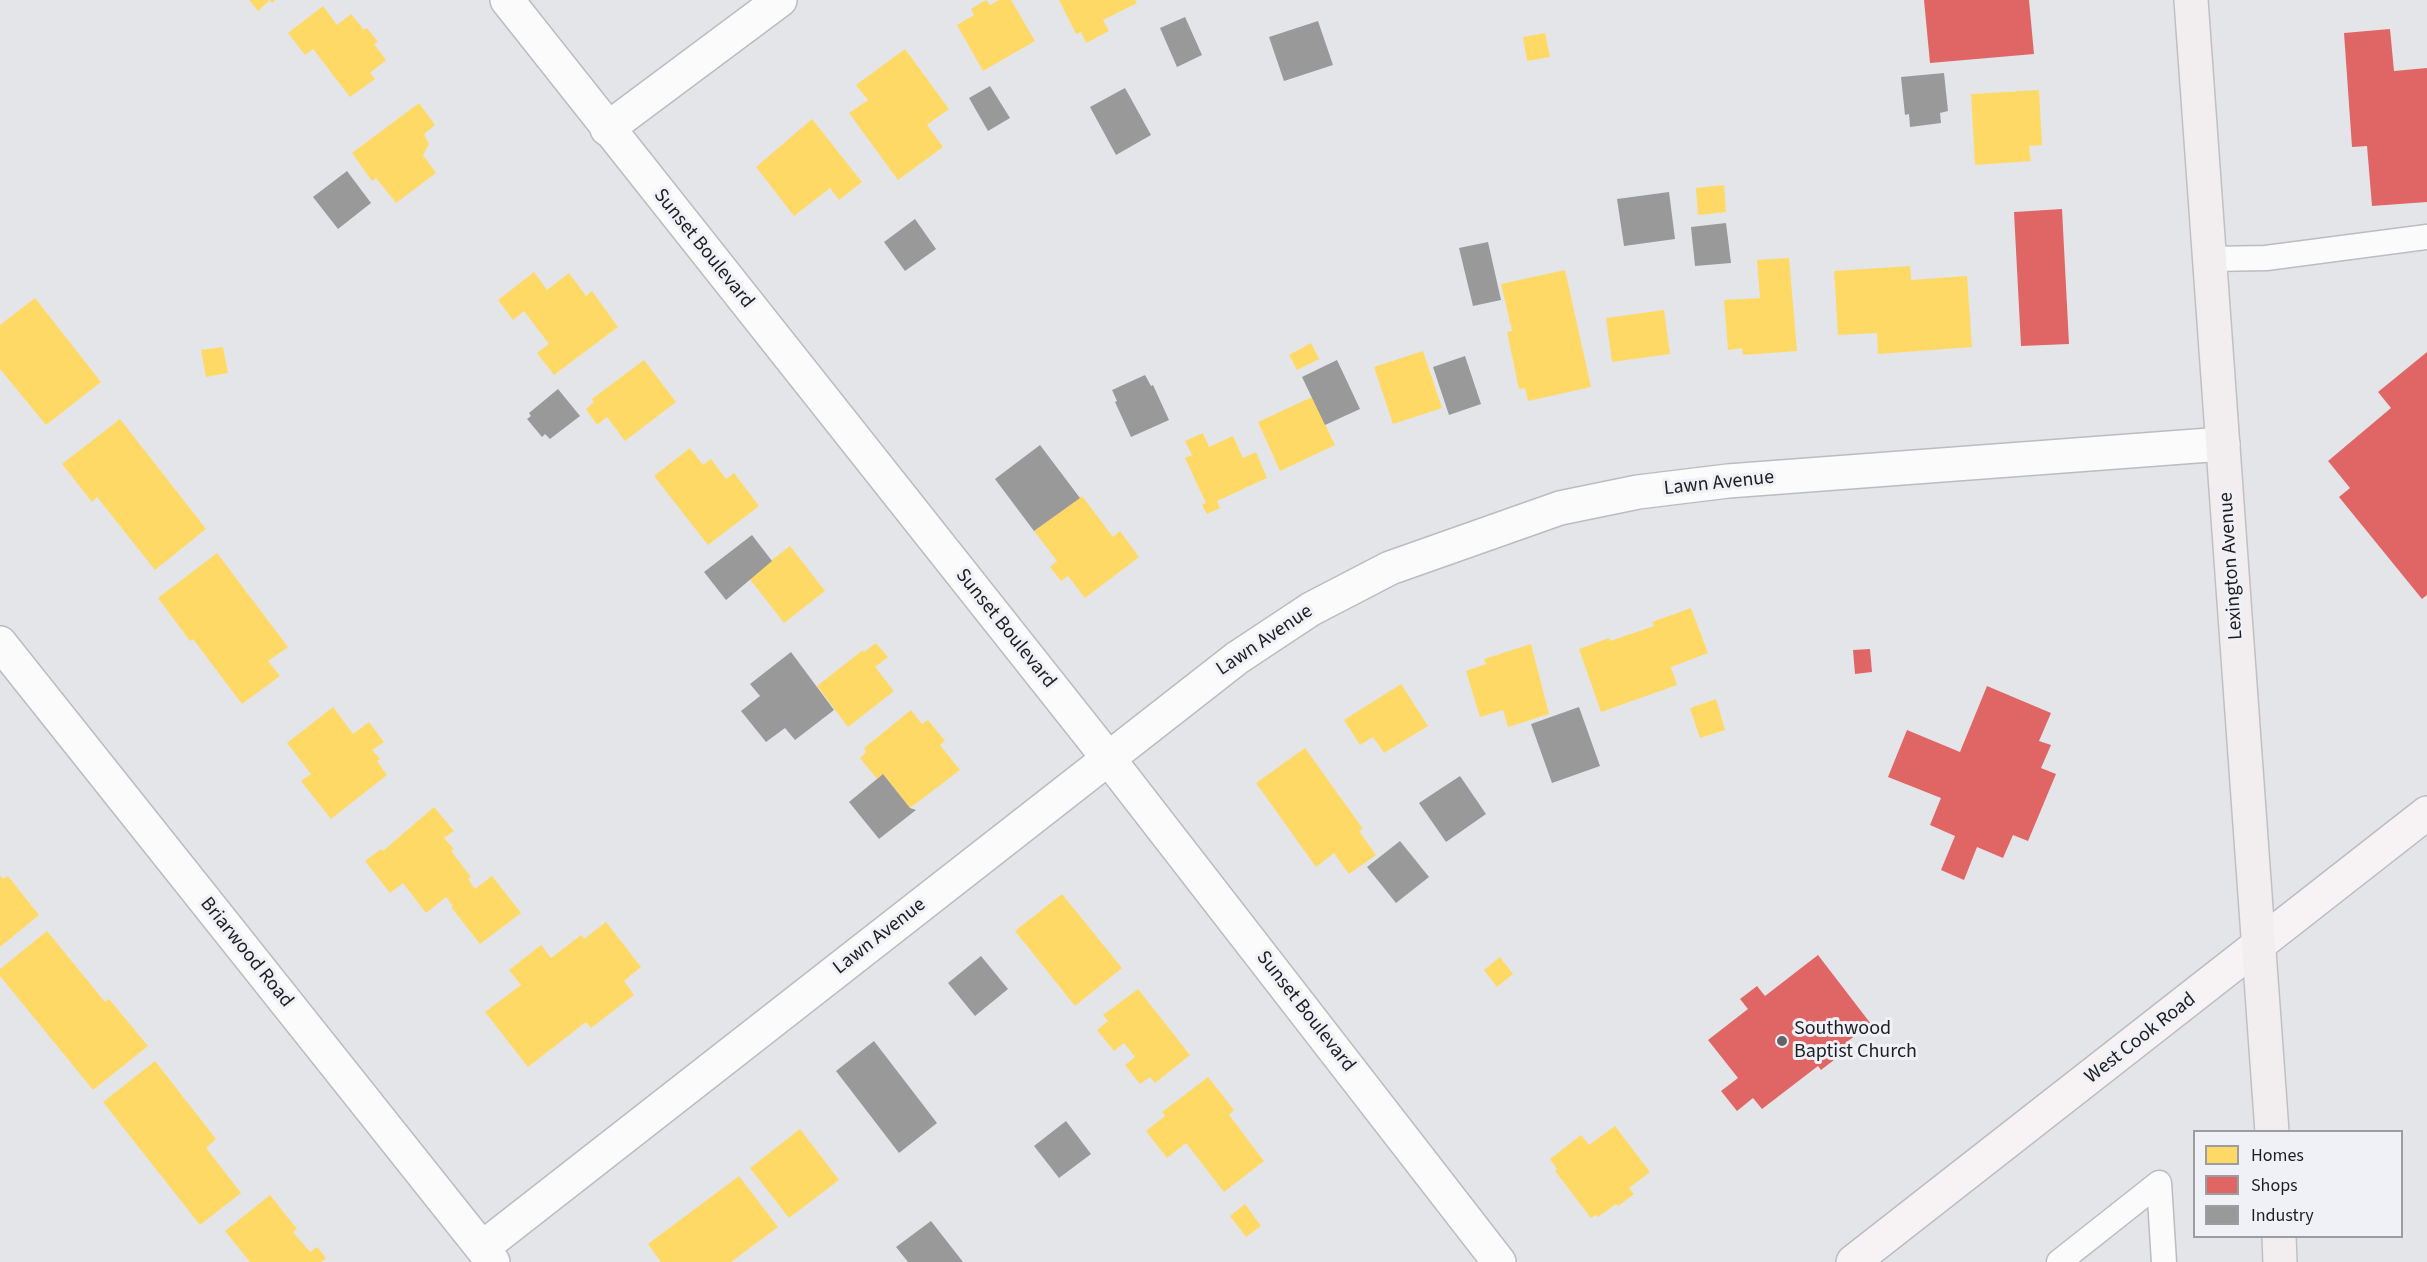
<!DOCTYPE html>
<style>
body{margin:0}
#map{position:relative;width:2427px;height:1262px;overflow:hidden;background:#e4e5e9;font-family:"Source Sans 3",sans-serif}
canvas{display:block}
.legend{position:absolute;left:2193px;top:1130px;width:210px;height:108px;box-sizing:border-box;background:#f0f1f7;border:2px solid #9c9da1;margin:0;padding:8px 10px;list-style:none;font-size:18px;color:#1e1e20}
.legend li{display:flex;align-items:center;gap:12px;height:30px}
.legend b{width:30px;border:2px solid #9c9da1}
</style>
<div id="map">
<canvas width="2427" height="1262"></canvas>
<ul class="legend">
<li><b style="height:16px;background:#ffd966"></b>Homes</li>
<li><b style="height:16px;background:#e06666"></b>Shops</li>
<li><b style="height:16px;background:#999"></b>Industry</li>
</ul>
</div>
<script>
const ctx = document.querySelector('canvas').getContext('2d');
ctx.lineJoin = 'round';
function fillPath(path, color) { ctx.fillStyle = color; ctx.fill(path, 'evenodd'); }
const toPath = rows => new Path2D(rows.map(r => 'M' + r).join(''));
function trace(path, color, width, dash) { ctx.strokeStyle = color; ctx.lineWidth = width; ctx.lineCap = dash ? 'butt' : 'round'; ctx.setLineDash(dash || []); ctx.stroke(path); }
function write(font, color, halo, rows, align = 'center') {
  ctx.font = font + ' "Source Sans 3",sans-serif'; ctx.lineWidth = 6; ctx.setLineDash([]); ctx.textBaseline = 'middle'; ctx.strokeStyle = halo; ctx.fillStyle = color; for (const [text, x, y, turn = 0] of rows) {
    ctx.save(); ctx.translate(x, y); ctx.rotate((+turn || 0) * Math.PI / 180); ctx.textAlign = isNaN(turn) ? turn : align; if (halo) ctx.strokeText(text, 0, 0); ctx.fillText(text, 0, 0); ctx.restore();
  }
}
const homes = toPath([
 [249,0,275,0,272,3,270,0,258,11],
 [986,0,990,5,999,0,1011,0,1035,41,983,71,957,25,974,15,971,9],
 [1059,0,1135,0,1137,3,1103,20,1109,31,1086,43,1081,32,1076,34],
 [323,6,337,25,351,14,364,30,367,28,378,42,374,44,386,60,370,73,375,79,350,97,313,49,305,55,288,33],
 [1545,33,1550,57,1527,61,1523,37],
 [905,49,949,109,927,125,943,147,898,180,849,113,868,100,856,85],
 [2039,90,2042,145,2029,146,2031,161,1975,165,1971,94],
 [419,103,435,125,424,134,429,144,423,155,436,173,396,203,376,178,372,181,352,153],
 [812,119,862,182,839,200,830,188,794,216,756,167],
 [1724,185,1726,212,1698,215,1696,188],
 [1789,258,1797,351,1743,355,1742,348,1728,350,1724,300,1760,298,1757,260],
 [1910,266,1911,280,1967,276,1972,347,1878,354,1877,333,1838,335,1834,271],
 [1565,270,1591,387,1528,401,1525,388,1519,389,1507,332,1512,331,1501,284],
 [534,272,547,290,569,273,586,296,592,291,618,327,554,375,537,353,549,344,524,311,513,320,498,300],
 [35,298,101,382,46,425,0,369,0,325],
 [1664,310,1670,354,1612,362,1606,318],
 [1311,343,1319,359,1297,370,1289,355],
 [223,347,228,373,206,377,201,350],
 [1423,351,1442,408,1393,424,1374,367],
 [644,360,676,402,625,441,607,417,597,425,586,409,594,402,592,399],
 [1312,397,1335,445,1280,471,1258,422],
 [120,419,206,529,155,570,97,497,92,502,62,464],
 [1203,433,1209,447,1233,436,1243,458,1256,452,1267,478,1217,501,1220,508,1207,514,1202,505,1206,503,1185,458,1192,455,1185,441],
 [690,448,703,465,711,459,726,479,734,473,759,506,708,545,654,476],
 [1082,496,1113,537,1120,531,1139,557,1085,598,1068,576,1061,581,1050,567,1057,561,1034,531],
 [790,546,825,591,784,623,749,578],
 [217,553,288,647,268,661,280,676,242,704,193,639,190,641,158,598],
 [1691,608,1708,653,1671,667,1677,685,1601,712,1579,649,1609,638,1610,641,1654,626,1652,622],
 [876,643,888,657,875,667,894,691,848,727,817,686,863,650,864,652],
 [1531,644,1549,714,1508,727,1503,710,1480,717,1466,671,1486,664,1484,659],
 [1401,684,1428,726,1384,753,1373,737,1360,745,1344,720],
 [1716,699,1725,730,1700,738,1690,708],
 [333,707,353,734,369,722,384,742,372,750,380,759,377,761,387,775,331,819,301,781,311,774,287,743],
 [911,710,922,724,928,720,945,741,940,745,960,770,910,808,883,774,877,779,860,758,866,752,864,748],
 [1305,748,1363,829,1359,831,1376,855,1349,874,1334,853,1316,867,1256,783],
 [434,807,454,831,444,838,454,849,451,851,471,877,468,879,475,889,492,876,521,913,480,944,451,907,453,906,446,897,426,913,403,883,390,893,365,861,381,849,383,851],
 [0,875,3,879,8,876,39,915,0,947],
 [1062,894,1122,968,1075,1006,1015,931],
 [606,922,641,967,624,981,634,995,591,1028,586,1022,528,1067,485,1012,521,985,509,970,541,945,551,958,581,935,584,939],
 [47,931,105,1002,109,999,148,1046,93,1090,0,976,0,969],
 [1500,957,1513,974,1497,987,1484,970],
 [1138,989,1190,1055,1155,1083,1150,1077,1140,1084,1125,1065,1135,1057,1124,1043,1114,1051,1097,1030,1108,1021,1103,1015],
 [155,1061,216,1139,206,1148,241,1193,200,1225,103,1102],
 [1208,1077,1234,1110,1229,1115,1264,1161,1224,1192,1186,1143,1167,1158,1146,1131,1165,1116,1162,1112],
 [1615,1126,1650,1172,1629,1188,1634,1194,1618,1206,1616,1204,1598,1217,1596,1215,1591,1218,1555,1171,1557,1169,1550,1159,1581,1135,1589,1145],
 [800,1129,839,1180,789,1218,750,1168],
 [739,1176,778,1227,731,1262,661,1262,648,1244],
 [270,1195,297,1229,293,1232,310,1252,317,1247,326,1258,321,1262,250,1262,225,1231],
 [1245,1204,1261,1226,1246,1237,1230,1216]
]);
const shops = toPath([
 [1924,0,2029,0,2034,54,1930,63],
 [2390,29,2394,71,2427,68,2427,202,2372,206,2367,146,2352,147,2344,33],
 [2062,209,2069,344,2021,346,2014,212],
 [2427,352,2427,595,2422,599,2339,497,2350,488,2328,461,2391,408,2378,392],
 [1870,649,1872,672,1855,674,1853,650],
 [1987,686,2051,713,2039,741,2051,745,2041,768,2056,774,2028,841,2013,835,2003,858,1977,847,1964,880,1941,870,1955,836,1930,825,1941,798,1888,777,1907,730,1960,752],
 [1818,955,1871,1024,1848,1041,1852,1046,1821,1070,1818,1066,1762,1109,1753,1098,1737,1111,1721,1091,1738,1078,1708,1040,1748,1009,1740,999,1757,986,1765,996]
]);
const industry = toPath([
 [1185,17,1202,55,1177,67,1160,28],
 [1318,21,1333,65,1284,81,1269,37],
 [1944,73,1948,111,1940,113,1941,123,1910,127,1909,114,1905,115,1901,77],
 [990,86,1010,118,988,131,969,98],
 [1125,88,1151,135,1116,155,1090,107],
 [347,171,371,203,338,229,313,197],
 [1669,192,1675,239,1624,246,1617,199],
 [915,219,936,249,905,271,884,242],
 [1726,223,1731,263,1695,266,1691,227],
 [1488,242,1501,300,1473,306,1459,248],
 [1465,356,1481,404,1449,415,1433,367],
 [1337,360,1360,409,1325,425,1302,377],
 [1145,375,1151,386,1153,385,1169,420,1131,437,1115,402,1117,401,1112,390],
 [558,389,580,416,550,439,545,434,542,437,527,419,531,416,529,413],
 [1040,445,1080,498,1034,531,995,479],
 [752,535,772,561,726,600,704,572],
 [791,652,834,710,795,740,785,728,766,742,741,711,760,696,750,684],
 [1579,707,1600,766,1552,783,1531,724],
 [883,774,910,808,916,810,879,839,849,802],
 [1460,776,1486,814,1446,842,1419,803],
 [1400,841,1429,877,1396,903,1367,867],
 [981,956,1008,989,975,1016,948,983],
 [874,1041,937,1123,899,1153,836,1071],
 [1066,1121,1091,1154,1059,1178,1034,1146],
 [931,1221,963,1262,908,1262,896,1247]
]);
const lane = toPath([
 [2210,259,2266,258,2427,237],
 [2059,1262,2159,1183,2164,1262]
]);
const street = toPath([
 [507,0,1108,758,1499,1262],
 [607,129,780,0],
 [0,643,493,1262],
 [482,1248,1237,658,1311,609,1390,568,1560,508,1638,492,1728,481,2223,444]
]);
const secondary = toPath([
 [1853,1262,2427,813]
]);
const primary = toPath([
 [2191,0,2272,1132],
 [2279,1236,2280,1262]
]);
const markers = [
 [1782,1041,6,"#636466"]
];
const streetNames = [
 ["Sunset Boulevard",703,249,51],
 ["Lawn Avenue",1719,484,-6],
 ["Lexington Avenue",2232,566,-94],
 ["Sunset Boulevard",1005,629,51],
 ["Lawn Avenue",1265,641,-34],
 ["Lawn Avenue",880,937,-38],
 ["Briarwood Road",246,953,51],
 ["Sunset Boulevard",1305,1012,52],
 ["West Cook Road",2141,1039,-38]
];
const poiNames = [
 ["Southwood",1794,1030],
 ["Baptist Church",1794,1053]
];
fillPath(homes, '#ffd966');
fillPath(shops, '#e06666');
fillPath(industry, '#999');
trace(lane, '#bbbcbf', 27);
trace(street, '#bbbcbf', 36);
trace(secondary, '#bbbcbf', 36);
trace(primary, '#c0c0c2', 36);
trace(lane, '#fbfbfc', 24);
trace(street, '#fbfbfc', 33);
trace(secondary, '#f7f3f5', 33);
trace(primary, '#f2edee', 33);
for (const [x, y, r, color] of markers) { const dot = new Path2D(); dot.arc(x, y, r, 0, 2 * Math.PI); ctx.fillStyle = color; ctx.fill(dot); trace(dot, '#f0f1f7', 2); }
write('20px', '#1e1e20', '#f0f1f7', streetNames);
write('20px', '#1e1e20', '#f0f1f7', poiNames, 'left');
</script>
